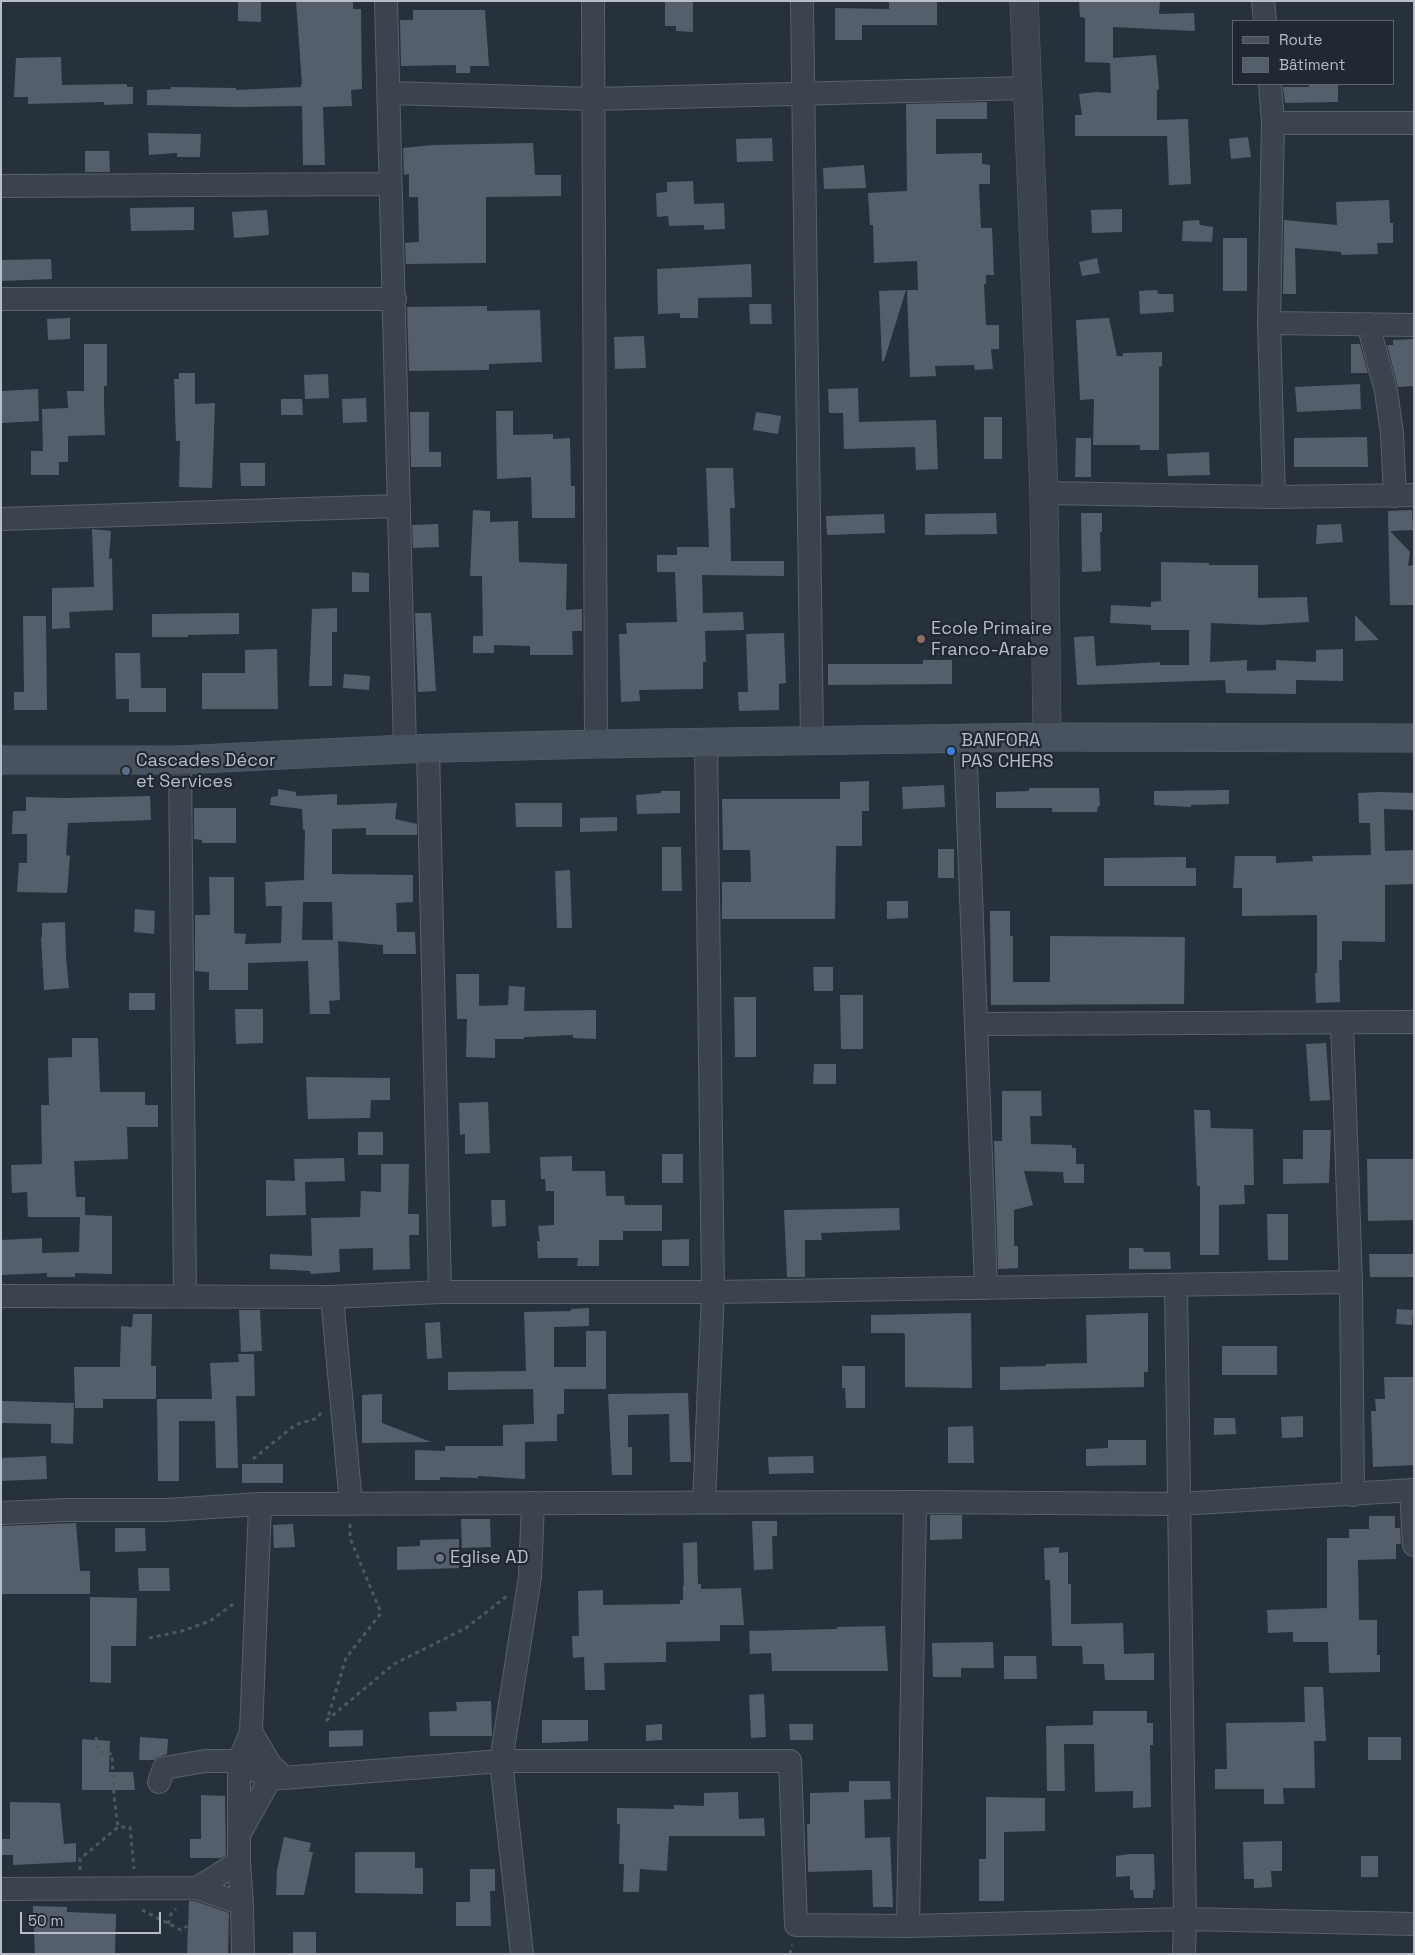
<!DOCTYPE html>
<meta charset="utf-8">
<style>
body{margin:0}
#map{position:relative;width:1415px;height:1955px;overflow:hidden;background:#27313c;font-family:"Space Grotesk",sans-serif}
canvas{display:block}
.frame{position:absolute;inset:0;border:2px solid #b7bec7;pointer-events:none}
.legend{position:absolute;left:1232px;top:20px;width:162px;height:65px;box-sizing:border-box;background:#202831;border:1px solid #5c646d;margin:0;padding:6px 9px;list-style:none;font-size:15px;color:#b7bec7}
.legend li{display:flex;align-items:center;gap:10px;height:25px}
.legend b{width:25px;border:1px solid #5c646d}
.scale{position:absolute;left:20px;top:1912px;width:141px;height:22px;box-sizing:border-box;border:2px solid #b7bec7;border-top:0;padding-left:6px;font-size:15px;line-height:18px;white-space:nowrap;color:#b7bec7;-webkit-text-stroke:4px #202831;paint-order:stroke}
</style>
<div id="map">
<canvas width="1415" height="1955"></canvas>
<div class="frame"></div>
<ul class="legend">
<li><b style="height:6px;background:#49525f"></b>Route</li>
<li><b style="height:14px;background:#555f6c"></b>Bâtiment</li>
</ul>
<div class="scale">50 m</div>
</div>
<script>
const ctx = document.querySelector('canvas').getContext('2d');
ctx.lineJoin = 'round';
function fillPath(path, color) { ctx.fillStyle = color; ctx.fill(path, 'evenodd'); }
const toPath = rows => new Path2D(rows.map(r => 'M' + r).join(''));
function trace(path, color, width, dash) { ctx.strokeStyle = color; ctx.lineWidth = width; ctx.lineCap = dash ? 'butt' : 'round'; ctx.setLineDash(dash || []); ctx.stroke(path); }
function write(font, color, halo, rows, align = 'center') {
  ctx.font = font + ' "Space Grotesk",sans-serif'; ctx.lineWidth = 4.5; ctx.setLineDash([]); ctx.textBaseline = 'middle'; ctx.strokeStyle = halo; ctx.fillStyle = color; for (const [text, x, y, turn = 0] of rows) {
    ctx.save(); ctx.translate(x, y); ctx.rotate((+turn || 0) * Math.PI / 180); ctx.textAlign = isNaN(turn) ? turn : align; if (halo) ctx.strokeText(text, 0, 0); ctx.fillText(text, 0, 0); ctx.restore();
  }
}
const building = toPath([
 [238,1,261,1,261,22,238,21],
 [296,1,353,1,353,9,361,9,362,89,351,90,352,106,323,107,325,165,303,165,302,106,238,107,147,105,147,90,171,89,171,87,236,88,236,90,301,87,301,84,302,84],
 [665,1,693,1,693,32,676,31,676,26,665,26],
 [889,1,937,1,937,25,862,25,862,40,835,40,835,8,889,9],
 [1079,1,1160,1,1159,14,1194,13,1195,31,1113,27,1113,58,1156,55,1159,89,1157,90,1157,120,1188,119,1191,184,1169,185,1167,136,1075,136,1075,115,1082,115,1079,94,1096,92,1111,93,1110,63,1085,62,1085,18,1080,17],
 [413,10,485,10,489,66,470,66,470,73,456,73,456,65,401,66,400,20,413,20],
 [61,57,62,85,127,84,127,87,133,87,133,104,104,105,104,102,28,104,28,97,14,97,16,58],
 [1309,84,1338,84,1338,102,1285,103,1283,87,1309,87],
 [987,102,987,119,936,119,936,154,982,153,982,164,990,165,990,184,979,184,981,228,992,228,994,275,986,275,986,284,984,284,986,325,999,325,999,349,991,349,993,369,975,370,974,365,935,366,936,376,910,377,907,290,918,290,917,261,874,263,873,225,870,225,868,193,907,191,906,104],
 [148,133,201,134,200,157,177,157,177,153,149,155],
 [1248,137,1251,157,1231,159,1229,139],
 [772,138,773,161,737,162,736,139],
 [533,143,535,175,561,175,561,196,486,197,486,263,406,264,405,243,419,242,418,197,409,197,409,174,404,175,403,148,432,145],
 [85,151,109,151,110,172,85,172],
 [864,165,866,188,824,189,823,168],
 [693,181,694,204,724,203,725,229,704,230,704,225,669,226,668,216,657,217,656,193,667,192,667,182],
 [1389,200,1390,223,1393,223,1393,243,1377,243,1378,254,1341,255,1341,252,1295,248,1296,294,1283,294,1284,220,1337,225,1336,202],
 [194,207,194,230,131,231,130,208],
 [1122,209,1122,232,1092,233,1091,210],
 [267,210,269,235,234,238,232,212],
 [1199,220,1200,225,1213,227,1212,242,1182,241,1183,221],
 [1223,238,1247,238,1247,291,1223,291],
 [1097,258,1100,273,1082,276,1079,262],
 [51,259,52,279,1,281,1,260],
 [751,264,752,297,698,298,698,318,680,318,680,313,658,314,657,269],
 [906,290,884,361,882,361,879,291],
 [1157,290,1158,294,1173,294,1174,312,1140,314,1139,291],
 [749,304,771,304,772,324,750,324],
 [487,306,487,311,540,310,542,362,489,364,489,370,409,371,407,307],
 [70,318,70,339,48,340,47,319],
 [1109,318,1117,356,1123,356,1123,353,1162,352,1162,366,1159,367,1159,450,1140,450,1140,445,1093,445,1094,399,1080,400,1076,320],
 [644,336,646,368,615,369,614,337],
 [1414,339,1414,386,1398,387,1387,345,1393,345,1393,340],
 [84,344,107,344,107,386,104,386,104,403,105,435,68,436,68,462,59,462,59,475,31,475,31,451,43,451,42,409,68,408,67,391,84,391],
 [1351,344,1360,344,1368,373,1351,373],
 [179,373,195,373,195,404,215,403,212,488,179,487,180,441,176,441,174,379,179,379],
 [328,374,329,398,305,399,304,375],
 [1360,384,1361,409,1297,412,1295,387],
 [858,388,859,422,936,420,938,469,916,470,915,447,844,449,843,413,829,413,828,389],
 [38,389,39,421,1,423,1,391],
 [366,398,367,422,343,423,342,399],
 [281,399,302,399,303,415,281,415],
 [496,411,513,411,513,435,553,434,553,439,570,438,571,486,575,486,575,518,532,518,531,477,497,479],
 [410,412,429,412,429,452,441,452,441,467,411,467],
 [756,412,781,416,778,434,753,430],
 [984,417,1002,417,1002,459,984,459],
 [1367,437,1368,467,1294,467,1294,438],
 [1076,438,1091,438,1091,477,1075,477],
 [1209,452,1210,475,1168,476,1167,454],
 [240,463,265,463,265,486,241,486],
 [706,468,733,468,735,508,730,508,731,561,784,561,784,576,702,575,703,613,743,612,744,630,705,631,706,662,703,662,703,689,639,690,640,701,621,702,619,634,627,634,626,623,677,622,675,572,657,572,657,555,677,555,677,547,709,547],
 [473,510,490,511,490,522,518,521,519,562,567,564,566,610,582,609,582,631,572,631,573,655,530,655,530,646,494,645,494,653,473,653,473,636,483,636,482,576,470,576],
 [1412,510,1413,530,1390,531,1410,552,1408,566,1413,565,1413,605,1390,605,1388,511],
 [996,513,997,534,925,535,925,514],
 [1081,513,1102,513,1102,532,1100,532,1101,571,1082,572],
 [884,514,885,533,827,535,826,516],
 [438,524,439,547,413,548,412,525],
 [1341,524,1343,542,1316,544,1317,525],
 [92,529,111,531,109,559,112,558,113,610,69,612,70,628,52,629,52,588,94,587],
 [1161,562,1209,563,1209,565,1258,565,1258,598,1307,597,1309,622,1260,625,1211,623,1210,662,1247,660,1247,671,1276,670,1276,660,1316,662,1316,650,1343,649,1343,681,1296,680,1296,694,1226,693,1225,680,1077,685,1074,637,1094,636,1096,666,1160,662,1160,665,1189,665,1189,630,1151,630,1151,625,1110,623,1111,605,1151,607,1151,602,1161,601],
 [352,572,369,573,369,592,352,592],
 [337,608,337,632,332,632,332,686,309,686,312,609],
 [239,613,239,634,188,635,188,637,152,637,152,614],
 [415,613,431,613,436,691,418,692],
 [1355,615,1379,640,1355,641],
 [23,616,46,616,47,710,14,710,14,692,24,692],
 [784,633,786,683,779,684,779,710,739,711,738,692,748,692,746,634],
 [277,649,278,709,202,709,202,673,245,673,245,650],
 [115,653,140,653,141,688,166,688,166,712,129,712,129,699,116,699],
 [923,660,952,660,952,684,828,685,828,664,923,664],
 [344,674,370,676,369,690,343,688],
 [869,781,869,811,862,811,862,846,836,846,835,919,722,919,722,882,751,882,750,850,723,850,722,799,840,799,840,782],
 [944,785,945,807,903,809,902,787],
 [1029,788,1099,788,1100,806,1098,806,1097,812,1052,812,1052,808,996,808,996,792,1029,791],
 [278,789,296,792,296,796,337,794,337,805,397,803,395,819,417,824,417,835,366,835,366,828,332,829,332,874,413,875,413,902,396,903,397,932,415,932,416,954,383,954,383,945,338,941,340,1000,329,1001,330,1014,310,1014,308,961,248,963,248,990,209,990,209,972,195,971,195,915,210,915,209,877,234,877,234,933,246,934,245,944,281,943,282,906,266,906,265,882,304,880,305,830,303,830,302,809,270,805,271,797,278,796],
 [303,902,332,902,333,940,302,940],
 [1229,790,1229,804,1191,805,1191,807,1154,805,1154,791],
 [661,791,680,791,680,813,637,814,636,795,661,793],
 [1380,792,1414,793,1414,810,1384,809,1385,851,1414,850,1414,884,1385,885,1385,942,1342,941,1342,960,1339,960,1340,1002,1316,1003,1315,973,1317,973,1317,915,1242,916,1242,888,1233,888,1235,856,1276,856,1276,863,1313,861,1312,856,1371,855,1370,823,1359,823,1358,793],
 [150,796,151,820,68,823,66,855,70,856,67,893,17,892,19,863,27,863,27,834,12,834,13,811,26,811,26,797,65,798],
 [515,803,562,803,562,827,516,827],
 [194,808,236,808,236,843,202,843,202,840,194,839],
 [617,817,617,831,580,832,580,818],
 [662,847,681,847,682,891,662,891],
 [938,849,954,849,954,878,938,878],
 [1186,857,1186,868,1196,868,1196,886,1104,886,1104,858],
 [570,870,572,928,557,928,555,871],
 [887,901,908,901,908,918,887,919],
 [135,909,155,911,154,934,134,932],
 [990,911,1010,911,1010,936,1013,936,1013,982,1050,982,1050,936,1185,937,1184,1004,991,1005],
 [65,922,66,957,69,988,44,990,41,937,42,937,42,923],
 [813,967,833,967,833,991,814,991],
 [456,974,479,974,479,1006,508,1005,509,986,525,987,524,1011,596,1010,596,1039,573,1038,573,1035,524,1037,524,1039,495,1039,495,1058,466,1057,467,1019,457,1019],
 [129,993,155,993,155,1010,129,1010],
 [840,995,863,995,863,1049,841,1049],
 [734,997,756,997,756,1057,735,1057],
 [235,1009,263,1009,263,1043,236,1044],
 [72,1038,98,1038,100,1092,145,1092,145,1105,158,1105,158,1127,127,1127,128,1159,74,1161,76,1197,85,1197,85,1215,112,1216,112,1274,75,1273,75,1277,47,1277,47,1273,1,1275,1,1240,42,1238,42,1253,79,1252,80,1217,28,1217,27,1192,12,1193,11,1165,42,1164,41,1105,49,1105,48,1058,72,1057],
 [1326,1043,1330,1100,1310,1101,1306,1044],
 [814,1064,836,1064,836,1084,813,1084],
 [306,1077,390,1078,390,1100,371,1100,370,1118,308,1119],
 [1002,1091,1041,1091,1042,1116,1030,1116,1031,1144,1072,1145,1072,1148,1076,1148,1076,1164,1084,1164,1084,1183,1064,1183,1063,1172,1024,1171,1033,1205,1014,1210,1014,1246,1018,1246,1018,1268,998,1269,994,1141,1002,1141],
 [488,1102,490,1153,465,1154,465,1134,460,1135,459,1103],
 [1194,1110,1210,1110,1211,1128,1253,1129,1254,1185,1244,1185,1245,1204,1219,1205,1219,1255,1200,1255,1200,1186,1197,1186],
 [1303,1130,1331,1130,1329,1183,1283,1184,1283,1159,1303,1159],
 [358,1132,383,1132,383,1155,358,1155],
 [662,1154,683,1154,683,1183,662,1183],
 [572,1156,572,1171,605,1171,606,1196,624,1196,625,1205,662,1205,662,1231,623,1231,623,1240,599,1240,599,1266,577,1266,578,1258,538,1258,537,1241,540,1241,538,1226,554,1225,554,1191,546,1191,545,1179,541,1179,540,1157],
 [344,1158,345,1181,305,1182,306,1215,266,1216,266,1180,295,1181,294,1159],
 [1367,1159,1414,1159,1414,1220,1368,1221],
 [381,1164,409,1164,408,1214,419,1214,419,1235,409,1235,410,1269,373,1270,373,1248,339,1249,340,1272,311,1274,310,1271,270,1269,270,1254,312,1256,311,1218,360,1217,361,1191,381,1192],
 [491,1200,505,1200,506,1226,492,1227],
 [899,1208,900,1230,821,1233,822,1240,805,1240,805,1277,787,1277,784,1210],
 [1267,1214,1288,1214,1288,1260,1268,1260],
 [689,1239,689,1266,662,1266,662,1240],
 [1129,1248,1143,1248,1144,1252,1170,1252,1171,1269,1129,1269],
 [1369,1254,1414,1254,1414,1277,1370,1277],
 [589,1308,589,1326,554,1327,554,1367,586,1367,586,1331,606,1331,606,1389,564,1389,564,1414,557,1414,557,1441,525,1442,525,1479,478,1476,478,1478,440,1477,440,1480,415,1480,415,1450,445,1451,445,1446,503,1446,503,1425,534,1424,533,1389,448,1390,448,1372,526,1371,524,1312,571,1311,571,1309],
 [1397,1309,1413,1310,1412,1325,1396,1324],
 [239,1310,260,1310,262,1351,241,1352],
 [971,1313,972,1388,905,1387,905,1335,903,1333,871,1333,871,1315],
 [1148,1313,1148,1372,1144,1372,1144,1387,1000,1390,1000,1367,1046,1366,1046,1364,1087,1363,1086,1315],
 [133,1314,152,1314,151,1366,156,1366,156,1399,103,1399,103,1408,75,1408,74,1367,120,1367,121,1326,132,1327],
 [440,1322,442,1358,427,1359,425,1323],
 [1222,1346,1277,1346,1277,1375,1222,1375],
 [238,1354,254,1354,255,1396,236,1396,238,1468,216,1468,215,1421,179,1421,179,1481,158,1481,157,1399,212,1399,210,1363,239,1362],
 [842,1366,865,1366,865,1408,846,1408,845,1388,842,1388],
 [1384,1377,1414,1377,1414,1465,1373,1467,1371,1411,1376,1411,1375,1399,1385,1399],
 [688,1393,691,1462,670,1462,669,1414,628,1415,628,1447,632,1447,632,1475,612,1475,608,1394],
 [382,1394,382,1423,431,1442,362,1443,362,1395],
 [1,1401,74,1403,73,1444,51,1443,51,1424,1,1423],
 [1303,1416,1303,1437,1282,1438,1281,1417],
 [1214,1418,1235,1418,1236,1434,1214,1435],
 [973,1426,974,1463,948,1463,948,1427],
 [1108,1440,1146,1440,1146,1465,1086,1466,1086,1449,1108,1448],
 [46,1456,47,1479,1,1481,1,1458],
 [813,1456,814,1473,769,1474,768,1457],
 [242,1464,283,1464,283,1483,242,1483],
 [930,1515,962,1515,962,1539,930,1540],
 [1369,1516,1395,1516,1395,1528,1400,1528,1401,1544,1396,1544,1396,1559,1358,1560,1359,1620,1377,1620,1377,1655,1380,1655,1380,1672,1329,1673,1328,1642,1293,1642,1293,1632,1268,1633,1267,1610,1327,1608,1327,1538,1349,1538,1349,1529,1369,1529],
 [461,1519,490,1519,491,1547,462,1548],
 [752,1521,777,1521,777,1536,772,1536,773,1569,754,1570],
 [76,1523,80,1571,90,1571,90,1594,1,1594,1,1526],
 [293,1524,295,1547,274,1548,273,1525],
 [115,1528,145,1528,146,1551,115,1552],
 [459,1539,459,1568,397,1570,397,1547,420,1546,420,1540],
 [697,1542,698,1584,701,1584,701,1589,741,1588,744,1625,720,1625,720,1641,666,1642,666,1662,604,1663,605,1690,585,1690,584,1657,573,1658,572,1636,579,1636,578,1591,603,1590,603,1605,680,1604,680,1600,683,1600,683,1585,684,1585,683,1543],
 [1059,1547,1059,1553,1068,1552,1068,1584,1071,1584,1071,1624,1123,1623,1124,1654,1154,1653,1154,1680,1105,1680,1104,1664,1083,1664,1082,1646,1052,1646,1050,1580,1045,1580,1044,1548],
 [138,1568,169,1568,170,1591,139,1591],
 [90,1597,137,1598,136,1646,111,1646,111,1683,90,1682],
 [885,1626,888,1671,772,1671,771,1653,750,1654,749,1631,837,1629,837,1627],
 [993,1642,994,1668,961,1668,961,1677,933,1677,932,1643],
 [1004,1656,1036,1656,1037,1679,1004,1679],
 [1304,1687,1323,1687,1326,1741,1314,1741,1315,1788,1283,1788,1284,1804,1264,1804,1264,1789,1215,1789,1215,1769,1227,1769,1226,1723,1305,1722],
 [764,1694,766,1737,751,1738,749,1695],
 [491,1701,492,1736,430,1736,429,1712,457,1711,456,1702],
 [1093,1711,1147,1711,1147,1723,1153,1723,1153,1745,1150,1745,1151,1807,1133,1808,1133,1791,1095,1792,1094,1744,1064,1744,1065,1791,1047,1791,1046,1726,1093,1725],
 [542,1720,588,1720,588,1741,542,1743],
 [662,1724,662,1740,646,1741,646,1725],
 [789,1724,813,1724,813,1740,790,1740],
 [363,1730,363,1746,329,1747,329,1731],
 [140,1737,168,1739,167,1754,156,1758,154,1760,139,1760],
 [1368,1737,1401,1737,1401,1760,1368,1760],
 [82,1739,110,1741,109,1772,133,1772,135,1790,82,1790],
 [849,1781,890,1781,891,1799,864,1800,865,1838,890,1837,893,1907,873,1907,872,1870,808,1872,807,1824,810,1824,810,1793,849,1792],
 [738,1792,739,1819,764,1818,765,1836,669,1836,667,1871,640,1869,639,1892,623,1892,624,1864,619,1864,620,1824,617,1824,617,1808,674,1809,674,1805,704,1806,704,1793],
 [201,1795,225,1796,226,1855,221,1858,190,1858,190,1839,201,1839],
 [986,1797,1045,1798,1045,1831,1004,1832,1004,1901,979,1901,979,1859,986,1859],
 [10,1802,60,1803,64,1844,76,1843,76,1862,13,1865,13,1855,1,1855,1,1839,10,1839],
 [284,1837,311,1843,309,1852,313,1852,304,1895,276,1895,277,1870],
 [1282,1841,1282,1871,1271,1871,1272,1887,1254,1888,1254,1879,1244,1879,1243,1842],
 [358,1852,415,1852,415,1868,423,1868,423,1894,355,1893,355,1853],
 [1129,1854,1154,1854,1155,1890,1153,1890,1153,1898,1134,1898,1133,1890,1130,1890,1130,1876,1116,1877,1116,1856],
 [1361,1856,1378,1856,1378,1877,1361,1877],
 [470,1869,495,1869,495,1891,490,1891,491,1926,456,1926,456,1902,470,1902],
 [189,1901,195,1901,229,1913,228,1954,187,1954],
 [33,1906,67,1907,67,1912,116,1914,115,1954,35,1954],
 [293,1932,316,1932,316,1954,293,1954]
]);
const path = toPath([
 [253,1459,295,1425,318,1418,321,1412],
 [350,1524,350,1538,381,1613,346,1658,327,1720,394,1664,466,1628,507,1596],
 [149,1638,182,1631,210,1621,236,1602],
 [96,1737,99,1752,112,1754,114,1796,118,1827],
 [80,1870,80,1859,118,1827,130,1827,134,1869],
 [142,1910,181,1930,187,1926],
 [168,1924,171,1914,176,1909],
 [790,1954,792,1945]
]);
const minor = toPath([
 [386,1,405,749],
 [593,1,596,744],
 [802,1,812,740],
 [1263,1,1265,21],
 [1270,84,1273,123,1269,323,1274,497],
 [389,93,594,99,1028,88],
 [1273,123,1414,123],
 [1,186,389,184],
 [1,299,395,299],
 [1269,323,1414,325],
 [1368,324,1386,391,1392,433,1395,496],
 [1044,493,1274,497,1414,495],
 [1,519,398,506],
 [965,738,986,1288],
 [428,749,440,1292],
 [180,760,185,1296],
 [977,1024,1414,1022],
 [1342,1024,1351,1282,1353,1495],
 [1176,1285,1185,1919,1184,1954],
 [1,1296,332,1297,440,1292,713,1292,1351,1282],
 [332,1297,351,1504],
 [1411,1490,1414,1545],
 [704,1502,713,1292,706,742],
 [1,1513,66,1510,166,1510,260,1504,915,1502,1179,1504,1414,1490],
 [251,1732,270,1764,284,1778],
 [159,1782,164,1768,205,1761,239,1761,270,1779,501,1761,790,1761,796,1925,908,1926,1185,1919,1414,1924],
 [240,1833,270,1779],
 [197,1888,242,1904],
 [1,1889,197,1888,239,1862],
 [908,1926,915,1502],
 [243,1954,242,1904,239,1862,239,1761,251,1732,260,1504],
 [522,1954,501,1761,530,1577,533,1503]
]);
const tertiary = toPath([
 [1024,1,1044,493,1047,737]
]);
const secondary = toPath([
 [1,760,180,760,405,749,596,744,1047,737,1414,738]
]);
const markers = [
 [921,639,5,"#8d6e63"],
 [951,751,5,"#3f7fe0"],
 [126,771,5,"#5c6f8a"],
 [440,1558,5,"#6b7280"]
];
const poiNames = [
 ["Ecole Primaire",931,629],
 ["Franco-Arabe",931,650],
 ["BANFORA",961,741],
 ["PAS CHERS",961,762],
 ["Cascades Décor",136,761],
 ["et Services",136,782],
 ["Eglise AD",450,1558]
];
fillPath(building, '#555f6c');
trace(minor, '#59616a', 24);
trace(tertiary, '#59616a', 29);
trace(secondary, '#59616a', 29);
trace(path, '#495b5c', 3, [4, 4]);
trace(minor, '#3b434c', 22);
trace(tertiary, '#3b434c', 28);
trace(secondary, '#49525f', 28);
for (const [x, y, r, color] of markers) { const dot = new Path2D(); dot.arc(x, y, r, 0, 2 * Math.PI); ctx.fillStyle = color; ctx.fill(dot); trace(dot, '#202831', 2); }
write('18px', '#b7bec7', '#202831', poiNames, 'left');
</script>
